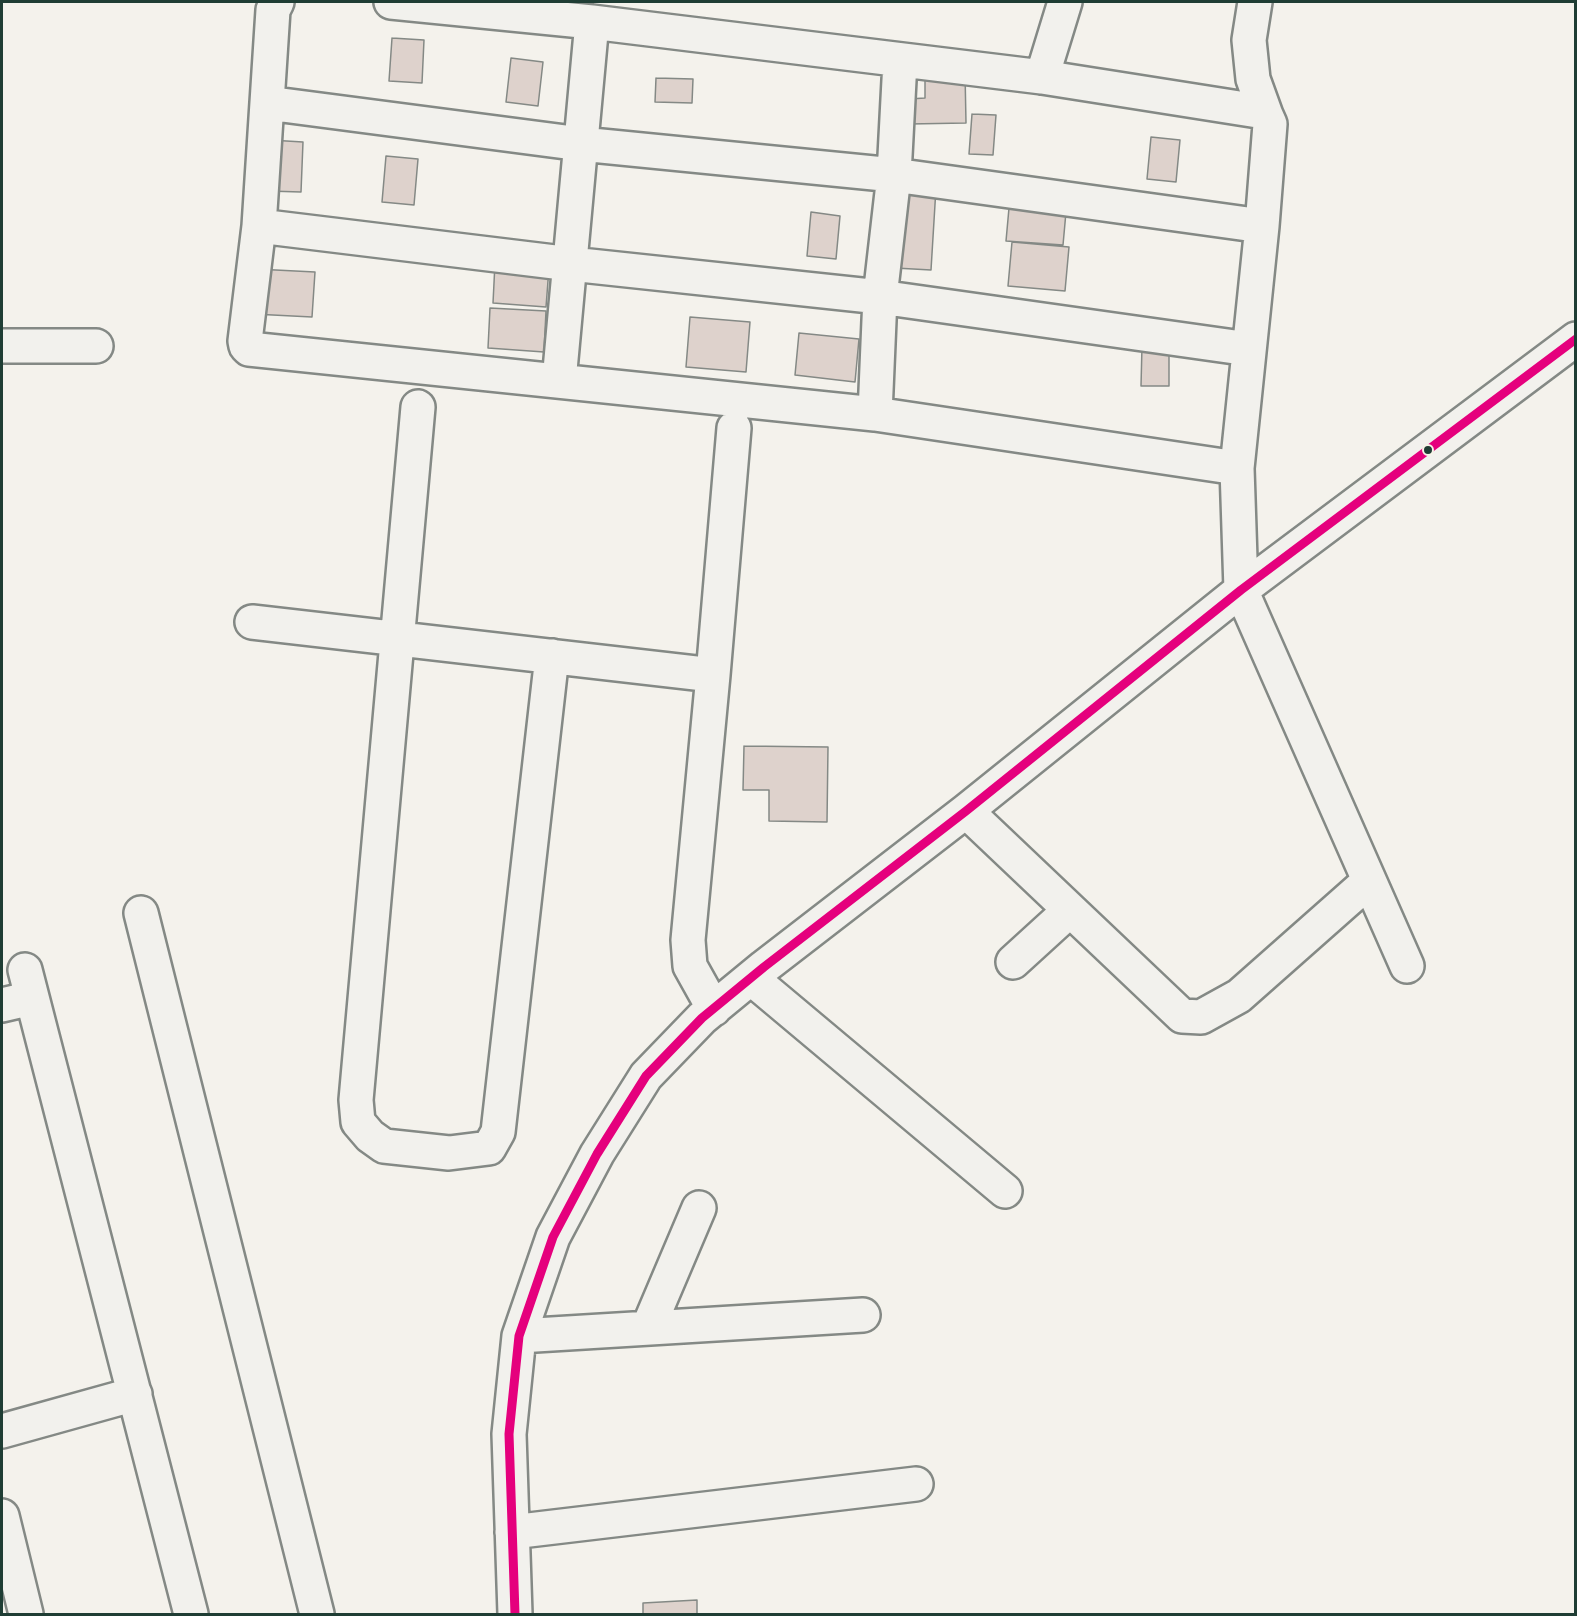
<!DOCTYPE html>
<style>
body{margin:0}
#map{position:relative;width:1577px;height:1616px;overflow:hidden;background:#f4f2ec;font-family:Dekko,sans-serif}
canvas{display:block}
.frame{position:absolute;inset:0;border:3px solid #1f3d34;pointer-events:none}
</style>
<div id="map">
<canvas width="1577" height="1616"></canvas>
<div class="frame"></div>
</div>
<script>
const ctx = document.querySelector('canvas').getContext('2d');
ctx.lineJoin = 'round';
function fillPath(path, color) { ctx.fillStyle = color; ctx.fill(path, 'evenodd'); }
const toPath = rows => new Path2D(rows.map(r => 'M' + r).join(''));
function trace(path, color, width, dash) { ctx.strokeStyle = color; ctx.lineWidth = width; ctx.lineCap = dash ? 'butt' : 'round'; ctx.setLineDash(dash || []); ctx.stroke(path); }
const building = toPath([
 [392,38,424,40,422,83,389,81,392,38],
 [511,58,543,62,538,106,506,102,511,58],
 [965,72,966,123,909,124,909,99,925,98,925,73,965,72],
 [656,78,693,79,692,103,655,102,656,78],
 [972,114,996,115,993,155,969,154,972,114],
 [1151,137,1180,140,1176,182,1147,179,1151,137],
 [270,140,303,142,301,192,268,191,270,140],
 [386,156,418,159,414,205,382,202,386,156],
 [900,186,936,188,931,270,895,268,900,186],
 [1010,197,1067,201,1063,245,1006,241,1010,197],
 [811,212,840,216,836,259,807,256,811,212],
 [1012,242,1069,247,1065,291,1008,286,1012,242],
 [495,263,549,268,546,307,493,303,495,263],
 [256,269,315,272,312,317,253,314,256,269],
 [490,308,546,311,544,352,488,348,490,308],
 [690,317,750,322,746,372,686,367,690,317],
 [799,333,859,339,855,382,795,375,799,333],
 [1142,346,1169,346,1169,386,1141,386,1142,346],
 [744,746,828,747,827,822,769,821,769,790,743,790,744,746],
 [697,1600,697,1614,643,1614,643,1603,697,1600]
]);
const minor = toPath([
 [277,2,273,10,259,226,245,341,246,346,249,349,875,414,1237,468],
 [391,2,592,22,1042,77,1258,111,1266,115,1270,124,1262,226,1237,468,1241,590,1407,966],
 [1255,2,1249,40,1253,79,1266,115],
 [1042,77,1065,2],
 [267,103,581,144,894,175,1262,226],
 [259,226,571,264,880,297,1249,349],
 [2,346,96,346],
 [559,381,592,22],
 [418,407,356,1100,358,1122,370,1136,384,1146,449,1153,489,1148,498,1132,552,656],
 [875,414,880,297,894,175,900,61],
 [252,622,713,675],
 [966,811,1182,1016,1201,1017,1239,996,1369,881],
 [141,913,317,1614],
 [1013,962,1070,910],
 [25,970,191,1614],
 [751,978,1005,1191],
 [2,1005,32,998],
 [714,1009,690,966,688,940,713,675,734,428],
 [648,1328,699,1208],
 [519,1336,863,1315],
 [2,1431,135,1394],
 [2,1516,26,1614],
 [512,1532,916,1484],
 [515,1614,509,1434,519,1336,553,1237,597,1154,646,1076,702,1018,764,967,966,811,1241,590,1576,339]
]);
const bus1 = toPath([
 [515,1614,509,1434,519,1336,553,1237,597,1154,646,1076,702,1018,764,967,966,811,1241,590,1576,339]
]);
const markers = [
 [1428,450,5,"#1f3d34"]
];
fillPath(building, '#ded2cc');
trace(building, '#848985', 1.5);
trace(minor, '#848985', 38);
trace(minor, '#f2f1ed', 33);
trace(bus1, '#e5007d', 9);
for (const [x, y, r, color] of markers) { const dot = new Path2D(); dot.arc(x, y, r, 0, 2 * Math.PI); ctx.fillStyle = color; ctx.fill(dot); trace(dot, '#f7f3e8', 2); }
</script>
